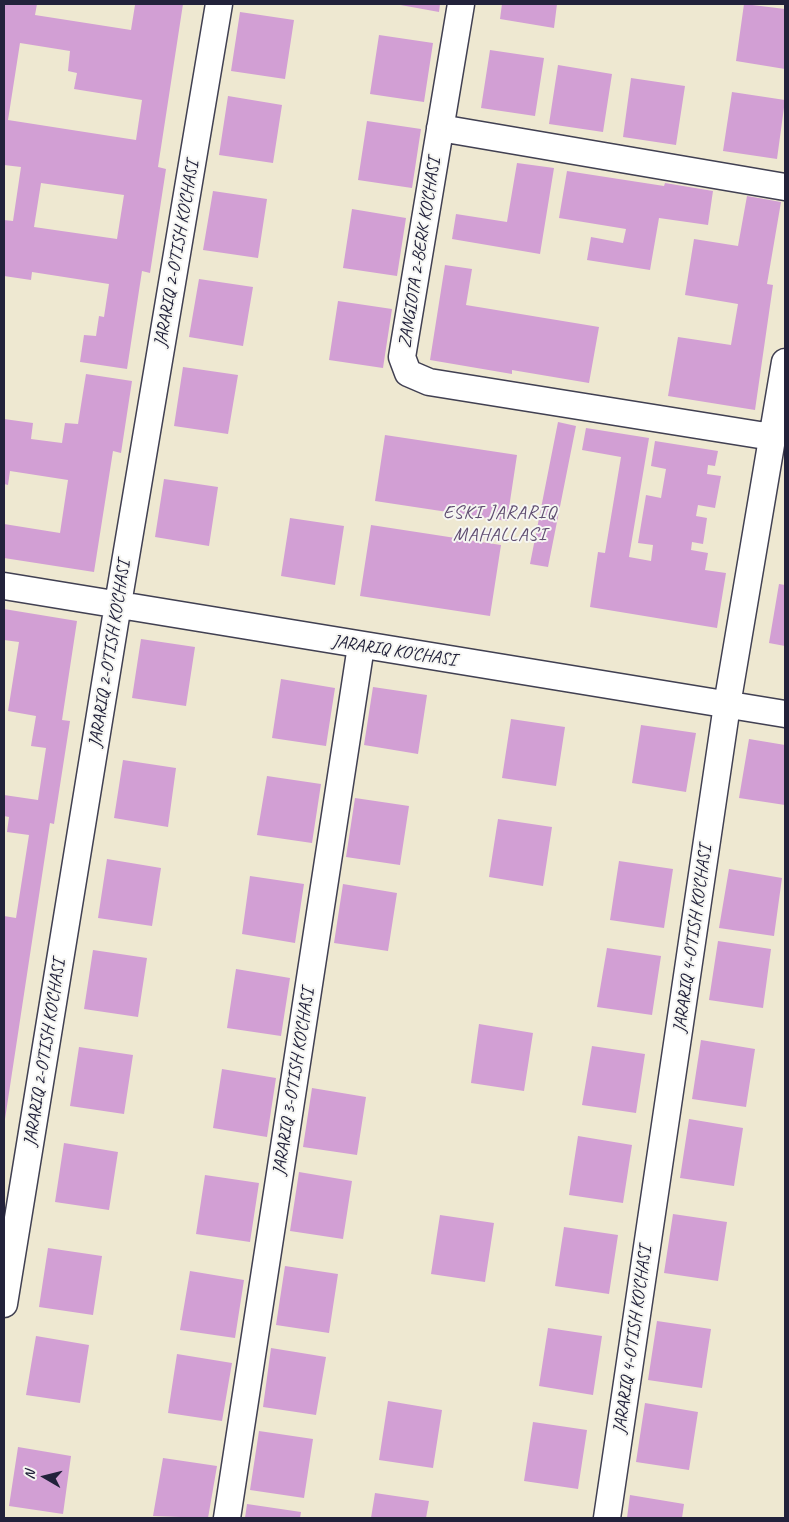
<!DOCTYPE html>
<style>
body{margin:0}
#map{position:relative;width:789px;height:1522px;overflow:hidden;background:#eee8d1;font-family:Caveat,sans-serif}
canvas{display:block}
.frame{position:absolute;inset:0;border:5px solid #22223b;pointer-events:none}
.north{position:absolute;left:20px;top:1452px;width:50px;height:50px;-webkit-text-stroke:4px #f6f6f2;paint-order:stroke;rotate:278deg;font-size:14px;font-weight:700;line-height:20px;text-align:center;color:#22223b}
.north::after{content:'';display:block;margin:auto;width:18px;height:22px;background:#22223b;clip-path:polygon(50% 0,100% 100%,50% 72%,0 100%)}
</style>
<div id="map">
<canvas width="789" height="1522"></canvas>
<div class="frame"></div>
<div class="north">N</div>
</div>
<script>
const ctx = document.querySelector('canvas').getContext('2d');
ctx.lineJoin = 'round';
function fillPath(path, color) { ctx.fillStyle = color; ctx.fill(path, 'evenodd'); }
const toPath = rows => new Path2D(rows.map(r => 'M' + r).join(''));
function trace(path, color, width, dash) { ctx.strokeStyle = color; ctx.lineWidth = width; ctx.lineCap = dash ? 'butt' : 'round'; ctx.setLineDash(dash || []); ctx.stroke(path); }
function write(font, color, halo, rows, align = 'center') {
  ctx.font = font + ' Caveat,sans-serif'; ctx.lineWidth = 4; ctx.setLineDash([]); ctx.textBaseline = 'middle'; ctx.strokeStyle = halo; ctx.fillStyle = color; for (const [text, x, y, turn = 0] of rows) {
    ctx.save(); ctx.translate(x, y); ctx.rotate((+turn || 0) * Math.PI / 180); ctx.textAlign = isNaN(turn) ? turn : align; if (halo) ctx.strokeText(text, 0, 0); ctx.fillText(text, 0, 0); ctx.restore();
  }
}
const building = toPath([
 [4,4,37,4,35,15,131,30,135,5,183,4,158,167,166,169,150,273,142,271,127,369,80,362,84,335,96,336,99,316,104,317,109,284,32,272,31,280,4,276,4,220,13,221,21,167,4,165],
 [20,43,70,51,68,71,77,73,74,89,142,100,136,140,8,120],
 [41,183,124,195,117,239,34,227],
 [395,4,440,4,439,12],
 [502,4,557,4,554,28,500,19],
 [744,4,785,9,785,69,736,61],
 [240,12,294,20,285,79,231,71],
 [379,35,433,43,424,102,370,94],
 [490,50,544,58,535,116,481,108],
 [558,65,612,74,603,132,549,124],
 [631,78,685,86,676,145,623,137],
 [732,92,785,100,777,159,723,151],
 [228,96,282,105,273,163,219,155],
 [367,121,421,129,412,188,358,180],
 [517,163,554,168,540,254,452,239,456,214,507,222],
 [567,171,664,186,665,183,713,191,708,225,659,218,650,270,587,260,591,237,623,243,626,229,559,218],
 [213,191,267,199,258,258,203,250],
 [747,196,781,202,767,284,773,285,755,410,668,396,678,337,731,345,738,304,685,295,694,239,738,246],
 [352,209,406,218,397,276,343,268],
 [445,265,472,269,466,305,599,327,589,383,512,370,512,374,430,360],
 [199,279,253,287,243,346,189,337],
 [338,301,392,309,383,368,329,360],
 [183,367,238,375,228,434,174,426],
 [86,374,132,381,121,453,113,451,94,572,4,558,4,524,60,533,68,480,10,471,8,485,4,484,4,419,33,423,31,439,62,443,65,423,78,424],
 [558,422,576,426,548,567,530,564],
 [586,428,649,438,629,557,651,561,653,545,638,543,646,495,661,498,666,469,651,466,655,441,718,451,715,466,708,465,707,474,721,476,715,508,698,505,696,516,707,518,703,544,692,542,691,550,708,553,705,570,726,573,717,628,590,607,598,552,605,553,621,457,582,450],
 [385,435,517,455,507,521,375,501],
 [164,479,218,487,209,546,155,537],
 [290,518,344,526,335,585,281,576],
 [371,525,501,545,490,616,360,596],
 [779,584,785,585,785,646,769,643],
 [4,609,77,621,62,720,70,721,54,824,50,823,5,1119,4,916,16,918,29,835,7,832,9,817,4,816,4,795,38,800,46,748,31,746,36,716,8,711,19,642,4,640],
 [141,639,195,647,186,706,132,698],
 [281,679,335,688,326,746,272,738],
 [373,687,427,695,418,754,364,745],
 [511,719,565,727,556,786,502,778],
 [641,725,696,733,686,792,632,783],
 [749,739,785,745,785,805,739,798],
 [123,760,176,768,168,827,114,818],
 [267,776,321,784,312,843,257,835],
 [355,798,409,806,400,865,346,857],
 [498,819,552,827,543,886,489,877],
 [107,859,161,868,152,926,98,918],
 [619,861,673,869,664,928,610,920],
 [729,869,782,878,774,936,719,928],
 [250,876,304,884,295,943,242,934],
 [343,884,397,893,388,951,334,943],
 [718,941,771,949,763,1008,709,1000],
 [607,948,661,956,652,1015,597,1007],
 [93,950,147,958,138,1017,84,1009],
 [236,969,290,978,281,1036,227,1028],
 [479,1024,533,1033,524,1091,471,1083],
 [701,1040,755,1049,746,1107,692,1099],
 [592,1046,645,1054,636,1113,582,1105],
 [79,1047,133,1055,124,1114,70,1106],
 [222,1069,276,1078,267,1137,213,1128],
 [312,1088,366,1097,357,1155,303,1147],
 [689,1119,743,1128,734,1186,680,1178],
 [578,1136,632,1145,623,1203,569,1195],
 [64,1143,118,1152,109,1210,55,1202],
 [299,1172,352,1181,343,1239,290,1231],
 [205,1175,259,1183,250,1242,196,1234],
 [673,1214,727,1222,718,1281,664,1273],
 [440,1215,494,1223,485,1282,431,1274],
 [564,1227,618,1235,609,1294,555,1286],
 [48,1248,102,1256,93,1315,39,1307],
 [285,1266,338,1274,329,1333,276,1325],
 [190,1271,244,1280,235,1338,180,1330],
 [657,1321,711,1329,702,1388,648,1380],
 [548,1328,602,1336,593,1395,539,1386],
 [36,1336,89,1345,80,1403,26,1395],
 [271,1348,326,1357,316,1415,263,1407],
 [177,1354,232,1363,222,1421,168,1413],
 [388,1401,442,1410,433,1468,379,1460],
 [645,1403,698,1412,689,1470,636,1462],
 [533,1422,587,1430,578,1489,524,1481],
 [259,1431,313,1439,304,1498,250,1490],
 [18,1447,71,1456,63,1514,9,1506],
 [163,1458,217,1466,208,1518,153,1516],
 [375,1493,429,1501,426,1518,371,1518],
 [630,1495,684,1504,682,1518,627,1518],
 [247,1504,301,1512,300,1518,245,1518]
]);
const minor = toPath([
 [461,4,402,357,408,373,429,382,772,437],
 [440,128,785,187],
 [4,586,785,714],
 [4,1304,118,604,219,4],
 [227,1518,361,646],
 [607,1518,727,705,785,362]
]);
const streetNames = [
 ["ZANGIOTA 2-BERK KO'CHASI",420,253,-81],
 ["JARARIQ 2-O'TISH KO'CHASI",177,254,-80],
 ["JARARIQ KO'CHASI",394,651,9],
 ["JARARIQ 2-O'TISH KO'CHASI",110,654,-81],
 ["JARARIQ 4-O'TISH KO'CHASI",693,939,-82],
 ["JARARIQ 2-O'TISH KO'CHASI",45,1053,-81],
 ["JARARIQ 3-O'TISH KO'CHASI",294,1082,-81],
 ["JARARIQ 4-O'TISH KO'CHASI",633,1340,-82]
];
const neighbourhoodNames = [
 ["ESKI JARARIQ",500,513],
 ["MAHALLASI",500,535]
];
fillPath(building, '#d29fd4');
trace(minor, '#414052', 29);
trace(minor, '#fff', 26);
write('18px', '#22223b', '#f6f6f2', streetNames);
ctx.letterSpacing = '1px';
write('19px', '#604e71', '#f6f6f2', neighbourhoodNames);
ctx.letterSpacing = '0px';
</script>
